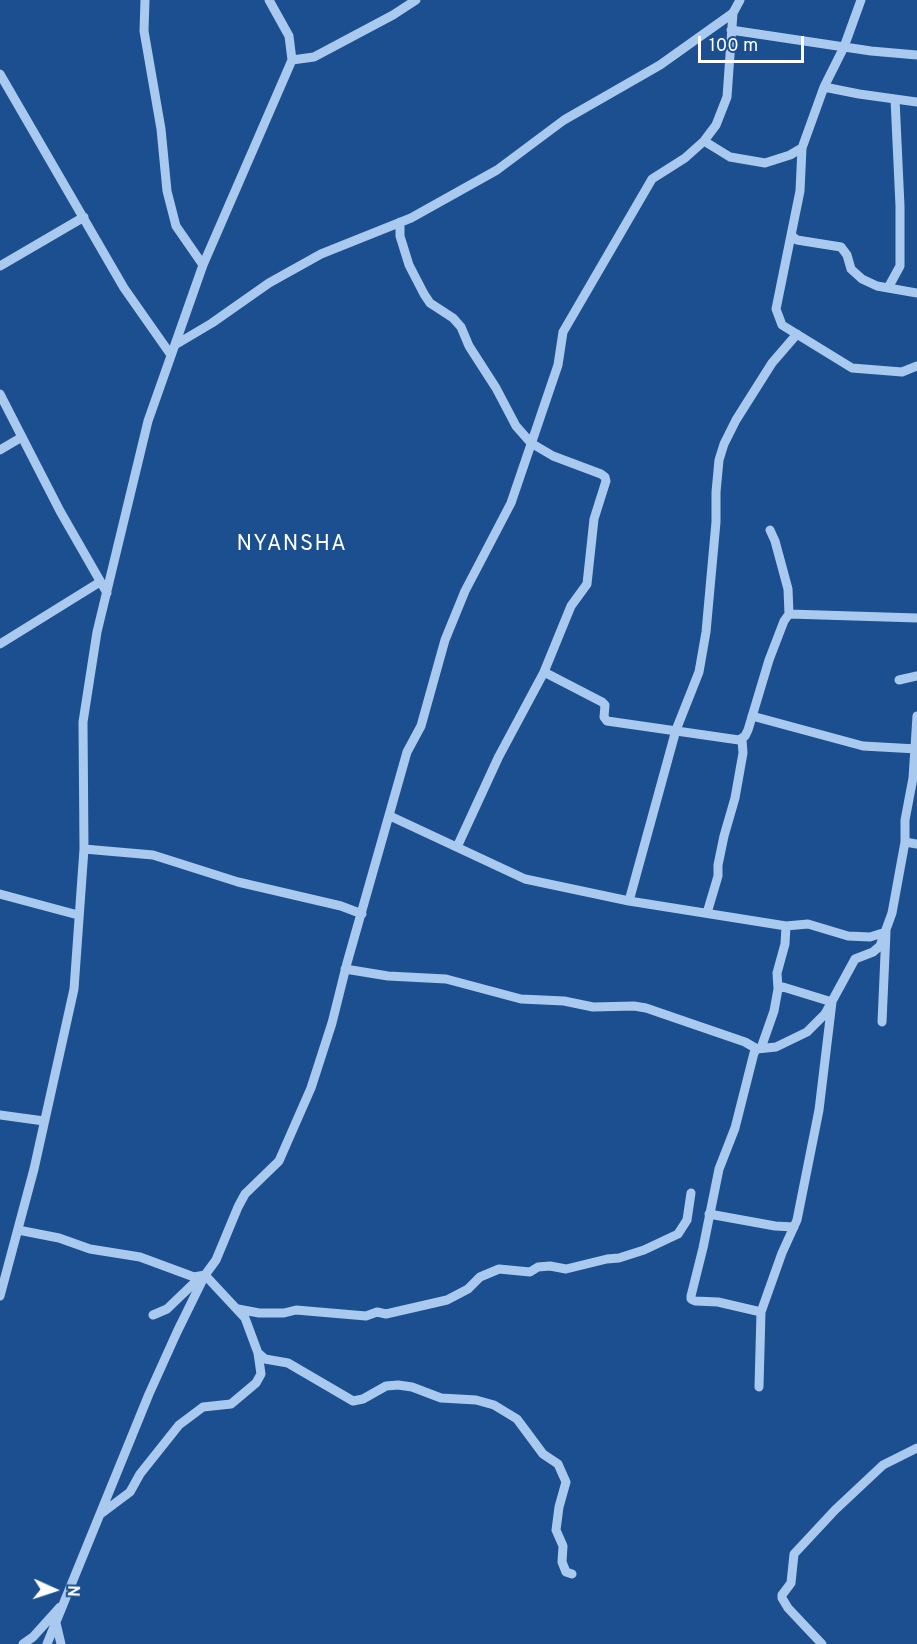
<!DOCTYPE html>
<style>
body{margin:0}
#map{position:relative;width:917px;height:1644px;overflow:hidden;background:#1b4f8f;font-family:Overpass,sans-serif}
canvas{display:block}
.north{position:absolute;left:24px;top:1560px;width:60px;height:60px;-webkit-text-stroke:4px #1b4f8f;paint-order:stroke;rotate:93deg;font-size:16px;font-weight:700;line-height:24px;text-align:center;color:#fff}
.north::after{content:'';display:block;margin:auto;width:21px;height:27px;background:#fff;clip-path:polygon(50% 0,100% 100%,50% 72%,0 100%)}
.scale{position:absolute;left:698px;top:36px;width:106px;height:27px;box-sizing:border-box;border:3px solid #fff;border-top:0;padding-left:8px;font-size:18px;line-height:21px;white-space:nowrap;color:#fff;-webkit-text-stroke:4px #1b4f8f;paint-order:stroke}
</style>
<div id="map">
<canvas width="917" height="1644"></canvas>
<div class="north">N</div>
<div class="scale">100 m</div>
</div>
<script>
const ctx = document.querySelector('canvas').getContext('2d');
ctx.lineJoin = 'round';
const toPath = rows => new Path2D(rows.map(r => 'M' + r).join(''));
function trace(path, color, width, dash) { ctx.strokeStyle = color; ctx.lineWidth = width; ctx.lineCap = dash ? 'butt' : 'round'; ctx.setLineDash(dash || []); ctx.stroke(path); }
function write(font, color, halo, rows, align = 'center') {
  ctx.font = font + ' Overpass,sans-serif'; ctx.lineWidth = 4.5; ctx.setLineDash([]); ctx.textBaseline = 'middle'; ctx.strokeStyle = halo; ctx.fillStyle = color; for (const [text, x, y, turn = 0] of rows) {
    ctx.save(); ctx.translate(x, y); ctx.rotate((+turn || 0) * Math.PI / 180); ctx.textAlign = isNaN(turn) ? turn : align; if (halo) ctx.strokeText(text, 0, 0); ctx.fillText(text, 0, 0); ctx.restore();
  }
}
const minor = toPath([
 [145,0,144,31,161,129,167,191,176,226,203,265],
 [731,30,871,51,917,55],
 [292,60,314,57,393,15,416,0],
 [0,74,124,288,171,355],
 [824,87,844,47,861,0],
 [704,141,730,157,765,163,790,155,802,148,824,87,859,94,917,102],
 [802,148,800,191,776,309,782,325,852,368,902,372,917,366],
 [400,222,400,236,409,265,424,294,430,303,453,318,461,327,469,346,496,388,516,426,531,443,553,456,601,474,605,477,606,481,594,519,587,584,571,606,544,672,499,756,457,847],
 [792,236,797,240,841,247,847,255,851,269,862,279,877,286,917,293],
 [0,266,84,217],
 [888,288,900,266,900,206,895,99],
 [175,345,212,323,269,283,321,254,411,218,497,170,564,120,660,65,733,13,740,0],
 [0,394,22,437],
 [0,450,22,437,60,511,107,593],
 [770,530,775,541,788,589,789,614],
 [0,644,100,582],
 [544,672,602,702,605,705,604,717,607,721,739,740,745,736,748,730,769,660,784,621,789,614,917,618],
 [899,680,917,676],
 [752,716,863,746,917,749],
 [390,816,525,879,629,901,786,926,808,924,848,936,870,937,886,932,882,1022],
 [905,842,905,820,913,778,917,716],
 [84,849,153,855,238,882,341,906,362,914],
 [0,894,78,915],
 [629,901,676,730,699,672,706,632,716,522,716,492,719,460,724,444,736,420,772,363,797,334],
 [707,913,718,876,718,865,724,836,735,798,743,753,742,739],
 [345,969,388,976,446,979,521,999,564,1001,593,1007,634,1006,646,1008,745,1042,757,1049],
 [778,989,777,973,785,944,786,926],
 [0,1115,44,1121],
 [709,1214,775,1226,794,1227],
 [18,1230,59,1238,90,1249,140,1257,194,1277,205,1275],
 [205,1275,245,1318,258,1353,265,1359,288,1363,353,1401,363,1399,386,1386,398,1385,412,1387,441,1398,476,1400,494,1405,517,1419,543,1454,558,1464,566,1482,559,1507,556,1530,563,1546,562,1562,566,1572,572,1574],
 [0,1296,34,1169,74,989,84,849,83,722,97,632,148,421,203,265,292,60,289,36,269,0],
 [238,1309,259,1313,284,1313,296,1310,366,1316,377,1312,386,1314,447,1300,468,1289,480,1277,499,1269,530,1272,538,1267,550,1266,566,1269,607,1259,619,1258,644,1250,678,1234,687,1220,691,1193],
 [761,1312,718,1302,695,1301,691,1299,691,1296,703,1248,719,1169,735,1128,754,1053,757,1049,776,1047,807,1032,825,1014,855,959,873,952,880,946,892,913,905,842,917,844],
 [153,1315,167,1309,192,1285,203,1277],
 [759,1387,761,1312,782,1253,797,1220,819,1110,832,1002,783,987,778,989,774,1011,761,1048],
 [102,1513,130,1492,140,1474,179,1425,203,1407,231,1404,256,1383,261,1374,258,1353],
 [56,1623,61,1644],
 [23,1644,33,1637,60,1607],
 [47,1644,149,1394,177,1332,205,1275,216,1260,238,1207,245,1194,279,1161,311,1088,332,1023,347,963,407,752,421,726,445,640,465,591,511,503,558,365,563,332,652,179,685,158,704,141,716,125,727,97,733,13],
 [822,1644,788,1608,782,1598,782,1595,791,1583,794,1554,835,1510,883,1465,917,1448]
]);
const quarterNames = [
 ["NYANSHA",292,546]
];
trace(minor, '#a9c9ee', 9);
ctx.letterSpacing = '1.5px';
write('22px', '#fff', '#1b4f8f', quarterNames);
ctx.letterSpacing = '0px';
</script>
